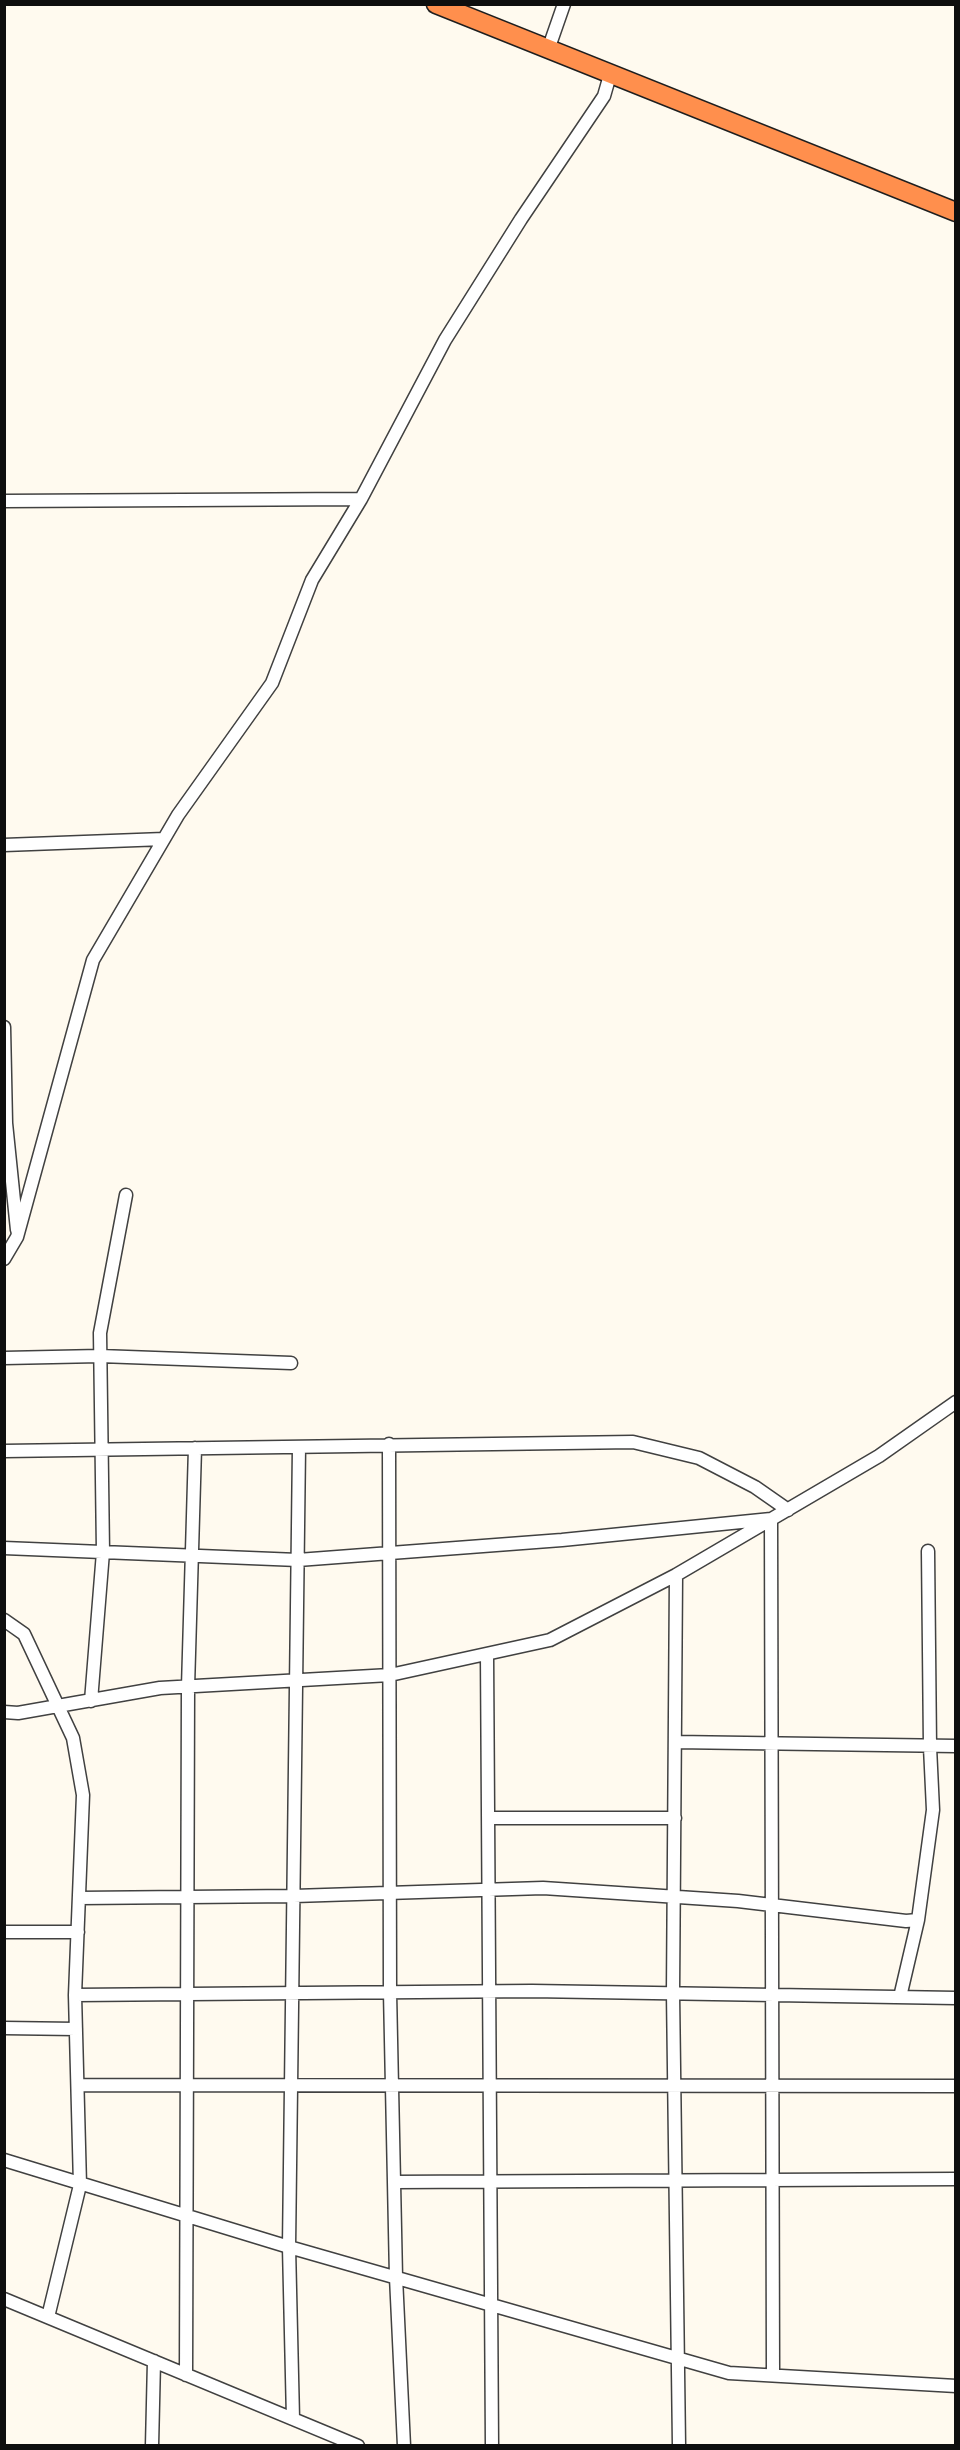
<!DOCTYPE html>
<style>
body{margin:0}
#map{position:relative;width:960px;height:2450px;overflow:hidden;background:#fffaef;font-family:"Roboto Serif",serif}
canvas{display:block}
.frame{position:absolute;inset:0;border:6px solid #0e0e0e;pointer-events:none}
</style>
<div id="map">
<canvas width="960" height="2450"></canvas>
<div class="frame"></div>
</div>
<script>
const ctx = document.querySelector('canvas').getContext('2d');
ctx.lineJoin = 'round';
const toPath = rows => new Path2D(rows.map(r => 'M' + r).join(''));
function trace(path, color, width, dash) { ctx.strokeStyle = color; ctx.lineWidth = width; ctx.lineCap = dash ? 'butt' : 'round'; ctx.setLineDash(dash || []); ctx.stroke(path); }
const minor = toPath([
 [548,50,564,4],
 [4,501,361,499],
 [4,845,164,839],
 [4,1027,6,1123,17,1230],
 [4,1259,17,1237,93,960,178,815,272,683,312,580,361,499,445,340,521,219,604,96,610,75],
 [4,1358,100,1356,291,1363],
 [389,1444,390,1992,396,2277,404,2446],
 [4,1451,633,1442,699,1458,755,1487,788,1510],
 [4,1548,298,1560,562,1540,771,1519,773,2375],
 [676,1575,673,1993,679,2446],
 [4,1620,24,1634,73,1738,83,1795,75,1995,80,2185,48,2317],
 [487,1654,492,2446],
 [91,1701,103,1552,100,1333,126,1195],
 [4,1712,18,1713,160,1688,390,1675,550,1640,676,1575,879,1456,956,1402],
 [675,1742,956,1746],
 [488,1818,675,1818],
 [79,1898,294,1896,543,1888,738,1901,906,1921,918,1920],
 [4,1932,78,1932],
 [75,1995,532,1991,956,1998],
 [900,1997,918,1920,933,1810,930,1747,928,1551],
 [4,2028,76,2029],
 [78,2085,956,2086],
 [4,2160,289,2247,729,2373,956,2386],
 [394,2182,956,2179],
 [4,2299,358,2446],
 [186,2375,188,1687,195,1448],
 [293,2419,289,2247,299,1447],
 [152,2446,154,2361]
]);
const highway = toPath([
 [436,4,956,212]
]);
trace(minor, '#414141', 15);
trace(highway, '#1f1f1f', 21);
trace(minor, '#fff', 12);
trace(highway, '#ff8f4d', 18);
</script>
